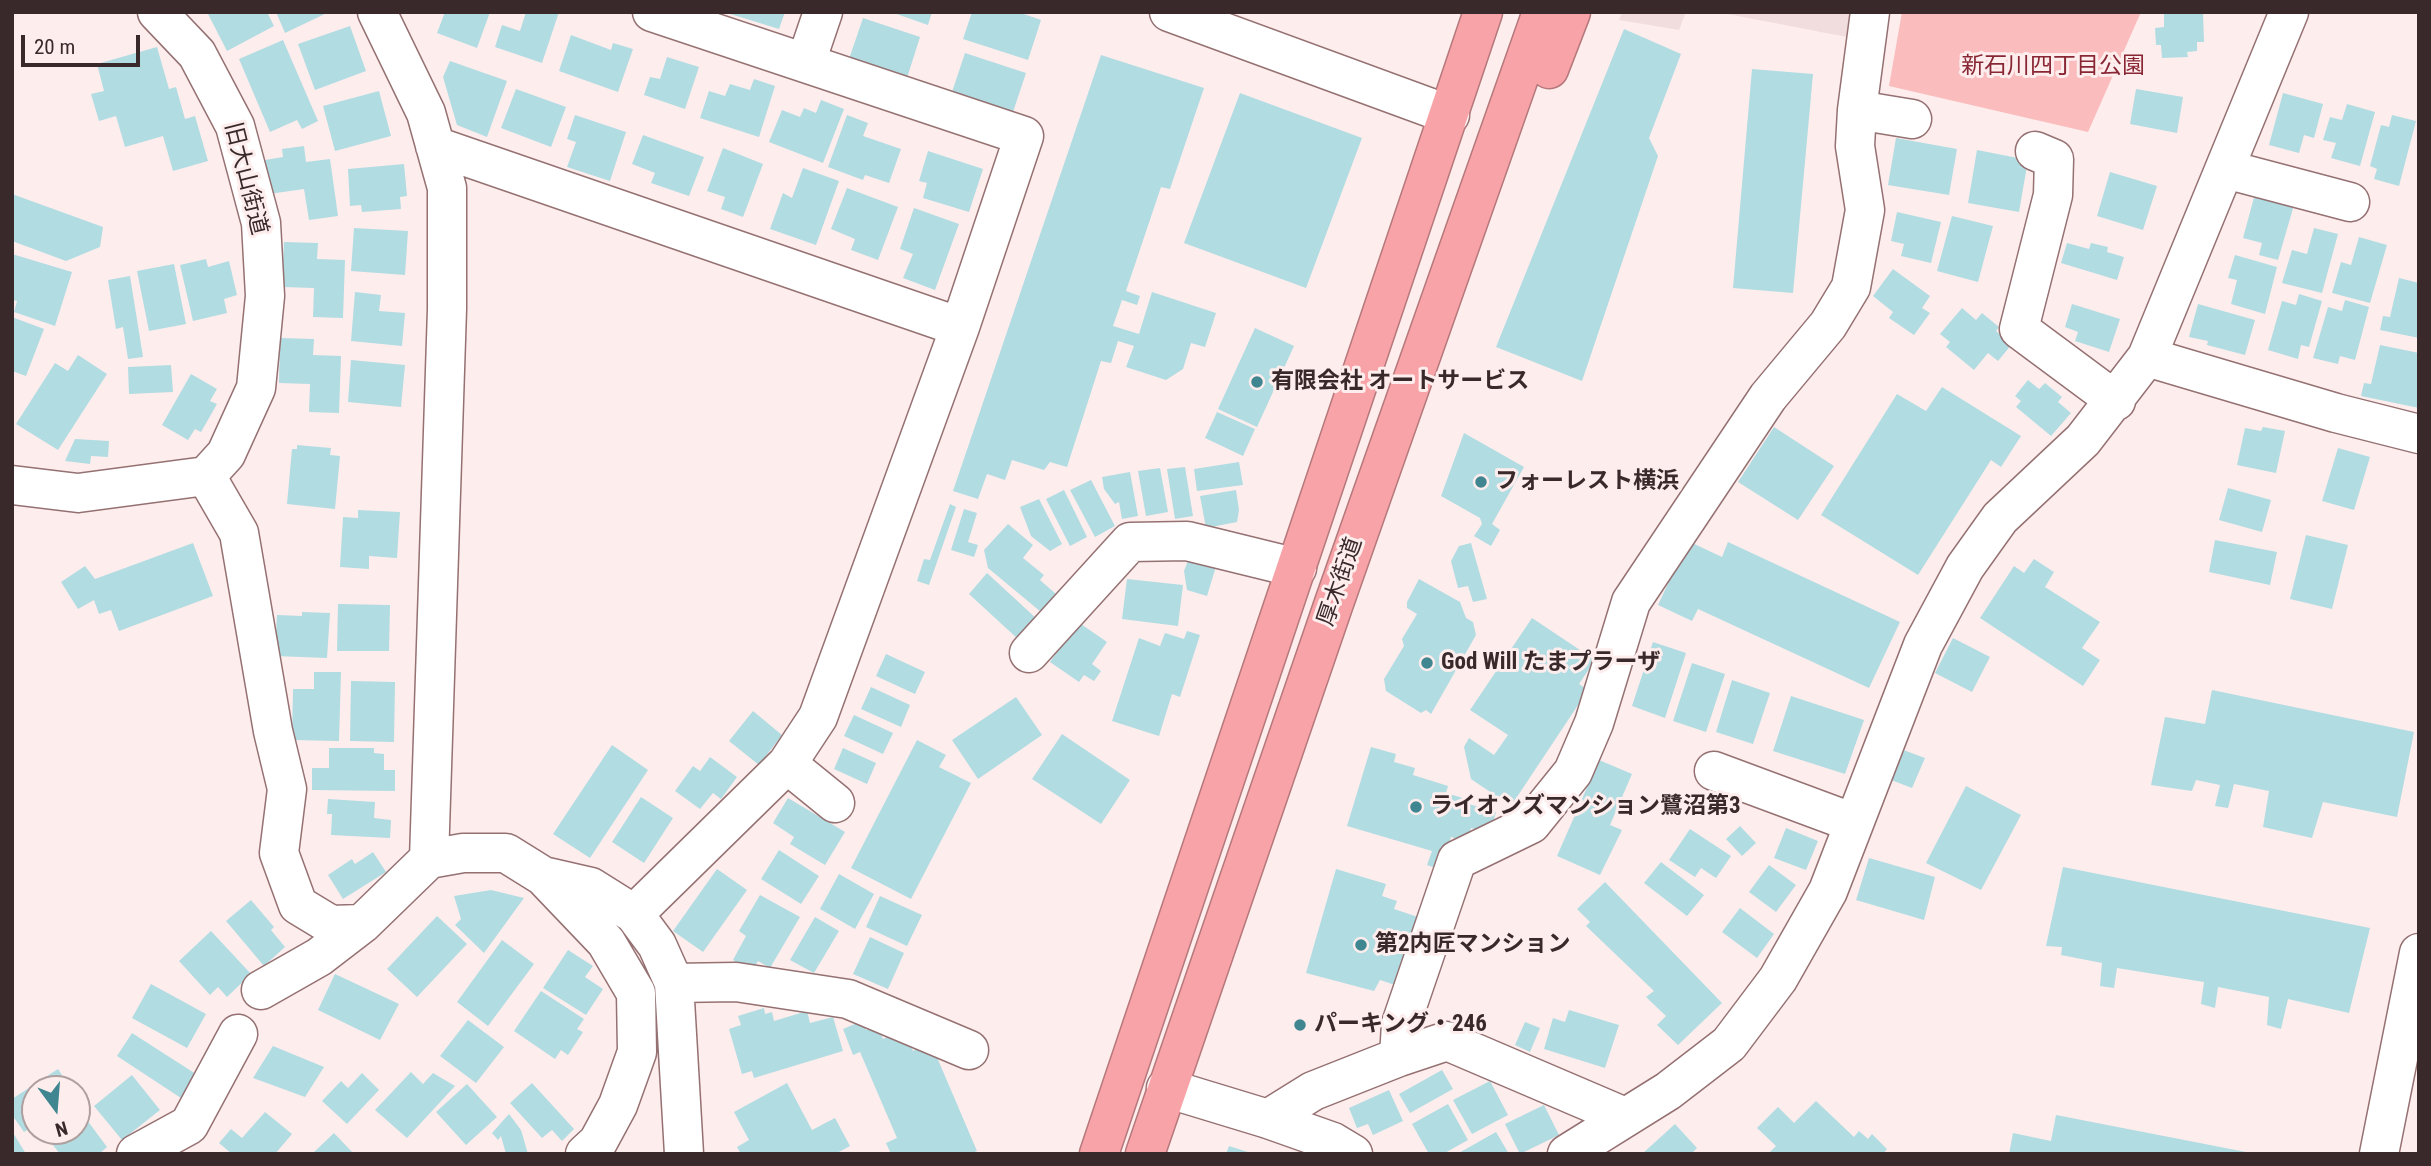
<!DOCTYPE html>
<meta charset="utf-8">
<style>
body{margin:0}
#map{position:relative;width:2431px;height:1166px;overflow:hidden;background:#feeded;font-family:"Roboto Condensed",sans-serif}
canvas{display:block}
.frame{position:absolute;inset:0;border:14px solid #39292a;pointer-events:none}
.north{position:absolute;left:21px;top:1075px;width:70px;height:70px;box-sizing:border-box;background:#feeded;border:2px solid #af9f9f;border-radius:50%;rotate:164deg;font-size:19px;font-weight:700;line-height:28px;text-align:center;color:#39292a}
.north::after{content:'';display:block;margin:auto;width:24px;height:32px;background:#408690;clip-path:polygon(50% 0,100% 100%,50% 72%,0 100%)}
.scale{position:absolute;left:21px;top:35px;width:119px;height:32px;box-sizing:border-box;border:4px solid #39292a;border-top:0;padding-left:9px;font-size:21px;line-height:24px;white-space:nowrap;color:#39292a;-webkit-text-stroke:5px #feeded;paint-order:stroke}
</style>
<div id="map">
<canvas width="2431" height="1166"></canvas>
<div class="frame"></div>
<div class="north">N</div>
<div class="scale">20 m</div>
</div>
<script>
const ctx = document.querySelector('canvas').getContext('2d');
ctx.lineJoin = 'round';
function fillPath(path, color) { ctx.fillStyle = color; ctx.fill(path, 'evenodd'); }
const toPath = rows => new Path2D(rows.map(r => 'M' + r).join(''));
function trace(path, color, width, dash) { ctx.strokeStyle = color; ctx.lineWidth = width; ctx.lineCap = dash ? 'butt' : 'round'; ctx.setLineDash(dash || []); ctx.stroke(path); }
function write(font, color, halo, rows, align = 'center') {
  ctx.font = font + ' "Roboto Condensed","Noto Sans JP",sans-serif'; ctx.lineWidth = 6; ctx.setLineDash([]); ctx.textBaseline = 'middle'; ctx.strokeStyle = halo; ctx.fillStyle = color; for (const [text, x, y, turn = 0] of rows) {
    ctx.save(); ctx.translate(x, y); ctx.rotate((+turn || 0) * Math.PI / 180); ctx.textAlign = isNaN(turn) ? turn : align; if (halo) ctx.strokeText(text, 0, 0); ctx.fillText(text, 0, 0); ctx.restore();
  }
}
const built = toPath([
 [1622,12,1686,12,1679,30,1619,20],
 [1717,12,1855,12,1852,38]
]);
const green = toPath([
 [1902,12,2141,12,2088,132,1889,86]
]);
const building = toPath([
 [207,12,267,12,274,26,227,51],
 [276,12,329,12,285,33],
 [445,12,490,12,477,48,437,33],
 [526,12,559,12,542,63,495,47,502,25,520,31],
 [724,12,785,12,779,29],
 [891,12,932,12,928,25],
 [972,12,1018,12,1041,20,1028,60,963,39],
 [2164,12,2203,12,2204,42,2197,42,2197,51,2187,52,2188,57,2162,58,2161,45,2156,45,2155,28,2164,27],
 [863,18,920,37,907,78,849,59],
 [350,26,366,71,315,90,298,44],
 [1624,29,1681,54,1649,138,1658,156,1582,381,1496,347],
 [571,35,611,50,613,43,633,49,618,92,559,71],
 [283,40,318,121,302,129,297,120,270,132,239,59],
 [157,47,169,89,176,87,185,119,195,116,208,161,173,171,163,136,125,147,116,116,99,121,91,94,104,91,97,64],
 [965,53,1026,73,1012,115,951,95],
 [1101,55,1204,88,1170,189,1161,187,1126,291,1140,296,1137,305,1122,300,1113,326,1139,334,1152,292,1216,313,1205,347,1191,343,1183,369,1166,380,1126,367,1134,346,1118,341,1111,363,1101,361,1067,467,1050,462,1044,470,1012,460,1005,480,987,474,978,499,953,491],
 [667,57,699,67,685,109,644,95,650,77,660,79],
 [450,61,507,81,487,137,457,125,443,77],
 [1752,69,1813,74,1793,293,1733,288],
 [754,79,775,86,759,137,700,118,709,91,725,96,730,84,750,90],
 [516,89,566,107,551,147,501,128],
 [2136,89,2183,97,2177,133,2130,124],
 [379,91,391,136,335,151,323,106],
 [1240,93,1362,138,1306,288,1184,243],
 [2283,93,2323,104,2314,138,2304,135,2299,153,2269,145],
 [821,100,844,109,823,163,769,142,782,110,800,117,804,108,816,113],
 [2347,104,2375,112,2360,166,2331,158,2336,143,2323,140,2330,117,2342,120],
 [575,115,626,132,610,181,567,167,576,142,567,139],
 [847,115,868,123,863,136,901,149,889,183,865,175,863,180,828,167],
 [2392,115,2416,121,2399,186,2374,179,2377,169,2370,166,2381,125,2389,127],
 [643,135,704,157,689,196,651,183,655,173,632,164],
 [1896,138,1957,149,1949,195,1888,185],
 [304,146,306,162,330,159,338,216,309,220,304,189,269,194,265,160,283,157,282,149],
 [723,148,763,164,743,217,721,209,725,197,707,191],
 [1977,150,2028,160,2019,212,1968,203],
 [928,151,983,169,969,212,923,198,927,183,919,181],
 [404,164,407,196,400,197,401,209,362,212,361,205,350,206,348,169],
 [803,168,839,181,816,245,770,229,783,193,792,198],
 [2110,172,2157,186,2143,230,2097,216],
 [847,188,898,207,878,260,851,250,855,239,831,229],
 [12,194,103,227,100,247,66,261,12,241],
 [2255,194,2294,205,2278,260,2259,255,2262,243,2243,238],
 [914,208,959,224,935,290,903,278,913,254,900,249],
 [1897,212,1941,222,1931,263,1901,256,1904,244,1891,241],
 [1952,216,1993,226,1978,282,1937,271],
 [354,228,408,231,405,275,351,271],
 [2314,228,2338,234,2322,293,2282,283,2292,250,2307,254],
 [2359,237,2387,245,2370,303,2332,293,2341,262,2351,265],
 [284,242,318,243,317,259,345,260,343,318,313,317,314,288,282,287],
 [2067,243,2089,249,2091,243,2108,247,2107,252,2124,257,2117,280,2061,263],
 [12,254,72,272,55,326,14,312,17,301,12,300],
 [2235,255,2277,267,2265,314,2231,304,2237,280,2228,278],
 [206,259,208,267,229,261,237,295,224,299,227,313,193,321,180,265],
 [174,264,186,324,149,331,137,271],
 [1893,269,1930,296,1922,308,1930,313,1914,335,1889,318,1893,312,1873,296],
 [130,276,143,357,128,359,123,327,116,329,108,280],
 [2399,278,2419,283,2419,338,2380,330,2383,316,2390,317],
 [355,292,381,295,379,311,405,313,402,346,351,341],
 [2299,294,2322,301,2309,347,2301,345,2298,359,2268,350,2282,301,2296,305],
 [2345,300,2369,307,2355,360,2340,356,2338,364,2313,358,2328,307,2342,311],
 [2072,304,2120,319,2109,352,2075,341,2078,332,2065,327],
 [2198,304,2255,320,2245,355,2207,345,2208,341,2189,337],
 [1962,308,1976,320,1982,313,1999,327,1996,331,2012,344,1998,361,1988,353,1974,370,1946,347,1950,342,1940,334],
 [12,317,44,329,26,376,12,371],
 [1255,328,1294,346,1257,427,1218,409],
 [280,338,314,339,313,355,341,356,339,413,309,412,310,384,279,383],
 [2380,345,2419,353,2419,408,2361,396,2364,383,2371,384],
 [78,355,107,374,58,450,16,424,55,363,68,371],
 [351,360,405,365,401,407,348,402],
 [171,365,173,392,129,394,128,367],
 [191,374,217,389,210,401,217,404,201,432,195,429,188,440,162,425],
 [2028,380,2039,389,2045,383,2062,397,2058,402,2071,413,2051,436,2016,407,2021,401,2015,396],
 [1942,387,2021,436,2001,467,1991,460,1918,575,1821,515,1897,394,1926,411],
 [1217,412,1255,429,1243,456,1205,438],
 [1774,427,1834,466,1798,520,1738,482],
 [2263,427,2285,431,2276,473,2237,465,2245,428,2261,431],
 [1464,433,1524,467,1492,524,1500,530,1491,546,1474,536,1482,524,1480,518,1441,496],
 [75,439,109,441,108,457,91,456,90,464,65,461],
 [297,445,331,448,330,455,340,456,335,509,287,504,292,449,297,449],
 [2338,448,2370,457,2354,510,2322,501],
 [1239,462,1243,485,1197,491,1194,469],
 [1185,467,1193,516,1175,519,1167,469],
 [1160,468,1168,512,1146,516,1138,471],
 [1130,472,1138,516,1122,519,1119,502,1115,504,1104,489,1102,477],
 [1091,480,1115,526,1095,537,1070,490],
 [2228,488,2271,500,2262,532,2219,520],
 [1064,490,1087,537,1070,546,1046,499],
 [1236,490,1239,510,1237,522,1206,528,1200,496],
 [1039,499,1062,544,1050,551,1031,536,1020,507],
 [950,504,956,507,929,585,917,581,924,559,930,560],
 [964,509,977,513,968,542,978,545,974,557,951,550],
 [358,510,400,512,397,558,369,556,369,569,340,567,343,517,358,518],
 [1008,524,1033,545,1023,558,1044,575,1040,580,1056,594,1041,612,988,568,984,550],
 [2306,535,2348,545,2332,609,2290,599],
 [2215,540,2277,552,2270,585,2209,572],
 [1688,541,1722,557,1728,542,1900,622,1869,688,1698,609,1692,621,1658,605],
 [193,543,213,596,119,631,111,610,99,614,94,600,78,609,61,582,85,566,95,579],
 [1471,543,1487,599,1473,602,1468,586,1458,588,1451,561,1459,546],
 [1190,556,1217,563,1207,596,1187,590,1184,571],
 [2034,559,2054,572,2045,587,2100,622,2082,648,2100,660,2083,686,1980,618,2014,566,2024,573],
 [987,573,1038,620,1019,640,969,594],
 [1127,579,1183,585,1178,626,1122,619],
 [1419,579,1460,602,1466,618,1473,622,1476,635,1431,714,1426,710,1421,713,1386,691,1384,679,1404,646,1402,639,1417,614,1407,608,1407,602],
 [338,604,390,605,389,651,337,651],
 [302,612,330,613,327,658,275,656,277,615,302,616],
 [1532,618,1595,660,1579,684,1588,690,1511,806,1471,779,1464,747,1469,738,1494,755,1508,735,1470,710],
 [1078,622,1107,642,1092,664,1101,671,1094,681,1084,675,1079,682,1050,662],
 [1187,631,1200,635,1180,697,1172,694,1159,736,1112,721,1139,638,1160,646,1165,633,1184,639],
 [1953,638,1990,657,1972,692,1935,673],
 [1653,642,1686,653,1665,718,1632,706],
 [886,654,925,672,915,694,876,676],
 [1692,663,1725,674,1706,732,1673,721],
 [314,672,341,672,339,741,292,740,293,689,314,689],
 [1732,680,1770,693,1753,744,1716,732],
 [351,681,395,682,394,742,350,741],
 [871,687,910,705,901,727,861,709],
 [2212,690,2414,732,2397,817,2323,802,2312,838,2263,827,2269,791,2234,784,2228,808,2215,806,2220,785,2196,780,2192,791,2151,785,2165,717,2205,724],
 [1791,696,1864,720,1845,774,1773,751],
 [1016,697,1042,735,978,779,952,740],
 [753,711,782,735,759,765,729,741],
 [854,715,893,733,883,754,844,736],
 [1062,734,1130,780,1101,824,1032,779],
 [917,740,946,755,939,767,971,783,911,899,851,868],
 [612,745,648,770,590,858,553,834],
 [1371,747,1396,754,1394,762,1415,768,1413,775,1448,786,1446,793,1463,798,1462,802,1496,812,1490,833,1471,828,1467,842,1451,837,1441,870,1427,865,1432,851,1347,826],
 [329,748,374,748,374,753,384,754,384,770,395,770,395,791,312,790,312,768,329,768],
 [843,748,876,763,867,784,834,769],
 [1898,748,1925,758,1912,788,1886,778],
 [710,757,737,777,721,799,713,793,700,809,675,791,693,766,700,771],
 [1599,760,1632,774,1610,825,1622,830,1600,875,1557,856],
 [1966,786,2021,815,1981,890,1926,863],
 [641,797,673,818,644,863,612,842],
 [788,798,845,832,825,865,790,844,794,837,773,823],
 [328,799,375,802,374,818,391,820,390,838,331,835,332,814,327,814],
 [1740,826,1756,843,1742,856,1726,839],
 [1786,828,1818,841,1806,870,1774,858],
 [1690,829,1731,856,1716,878,1701,868,1695,877,1669,860],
 [779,850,819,876,801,904,761,879],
 [373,852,386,872,343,899,328,875,352,859,355,864],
 [1869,858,1935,877,1924,920,1856,900],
 [1661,862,1704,895,1687,916,1644,883],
 [1769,865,1796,885,1776,912,1749,892],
 [2063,867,2370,928,2349,1013,2288,999,2281,1029,2267,1025,2269,997,2218,987,2215,1008,2201,1004,2204,982,2117,968,2114,988,2100,986,2102,963,2061,955,2062,947,2046,946],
 [717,869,747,890,703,952,673,931],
 [1336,869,1386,884,1382,896,1397,901,1394,909,1418,917,1395,985,1380,980,1374,991,1306,973],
 [839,874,874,894,855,929,820,909],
 [1605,882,1722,1003,1678,1045,1657,1025,1666,1016,1646,997,1654,991,1586,926,1590,922,1577,909],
 [491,890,524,898,484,953,455,925,461,919,454,896],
 [760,895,800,917,770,968,758,961,752,972,733,960,746,936,739,931],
 [880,896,922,915,907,946,866,927],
 [251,900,274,927,271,930,285,947,264,966,226,921],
 [1740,908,1774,934,1757,958,1722,932],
 [437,916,467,944,417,997,387,969],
 [815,917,839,931,814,973,790,960],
 [211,931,251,974,227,997,218,987,210,995,179,961],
 [870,937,904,953,888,989,853,974],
 [502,940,534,964,488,1026,457,1002],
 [568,950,593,966,585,977,603,989,586,1015,543,988],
 [335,974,399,1004,380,1040,318,1010],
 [151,984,206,1014,187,1048,132,1018],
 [541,991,584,1019,577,1029,583,1032,568,1055,561,1050,555,1059,514,1031],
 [764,1008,765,1014,772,1012,774,1021,807,1011,810,1023,833,1017,843,1051,754,1078,752,1071,742,1074,729,1029,741,1025,738,1016],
 [1569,1010,1619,1025,1605,1068,1544,1049,1553,1018,1565,1022],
 [468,1020,504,1047,476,1083,440,1056],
 [862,1021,866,1030,877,1025,883,1039,895,1033,909,1041,913,1051,922,1046,936,1055,977,1151,970,1154,891,1154,886,1143,897,1138,860,1052,853,1055,843,1029],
 [1525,1022,1540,1028,1530,1052,1515,1045],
 [132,1033,199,1076,184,1100,117,1056],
 [273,1046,324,1067,305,1097,253,1078],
 [58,1069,71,1089,35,1089,35,1125,24,1132,12,1115,12,1099],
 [1442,1070,1453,1089,1410,1113,1399,1094],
 [411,1072,423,1084,433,1073,455,1086,407,1138,375,1110],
 [362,1073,379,1090,347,1124,322,1101,341,1081,348,1088],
 [132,1075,160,1110,122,1140,94,1106],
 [1490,1081,1508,1115,1472,1134,1453,1100],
 [532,1083,574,1129,562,1141,552,1130,542,1138,510,1103],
 [787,1083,812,1130,835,1118,850,1146,835,1154,741,1154,737,1147,749,1140,734,1112],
 [467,1084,497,1117,466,1145,436,1112],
 [1389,1090,1403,1121,1373,1135,1368,1124,1357,1128,1349,1108],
 [1816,1101,1854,1137,1859,1131,1868,1139,1872,1134,1887,1149,1883,1154,1768,1154,1776,1146,1757,1128,1778,1107,1794,1123],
 [1448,1104,1468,1140,1443,1154,1429,1154,1412,1124],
 [1544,1105,1559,1135,1520,1154,1505,1124],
 [265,1112,292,1134,275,1154,232,1154,219,1143,231,1129,242,1138],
 [509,1114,521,1130,528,1154,506,1154,501,1136,498,1140,492,1133],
 [2056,1115,2246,1152,2246,1154,2009,1154,2013,1133,2051,1141],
 [87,1120,107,1147,99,1154,60,1154,45,1135,51,1131,77,1131,77,1127],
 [1675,1124,1697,1148,1691,1154,1642,1154],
 [12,1131,26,1154,12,1154],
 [1496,1132,1509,1154,1457,1154],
 [334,1133,354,1154,312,1154],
 [1229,1146,1251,1153,1251,1154,1226,1154]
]);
const minor = toPath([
 [377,12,426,113,447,188,447,309,429,859],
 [1169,12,1450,115],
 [806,62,823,12],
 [1857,110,1870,12],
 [435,146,960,327],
 [2035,151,2054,159,2053,195,2019,329,2116,401],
 [2225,169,2350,202],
 [2147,357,2336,413,2419,434],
 [206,476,239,533,273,731,287,789,279,853,298,905,331,925,362,924],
 [12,485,78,493,206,476,226,454,256,388,265,296,261,223,235,126,197,54,157,12],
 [1029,653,1130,542,1187,541,1297,568],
 [787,764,835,803],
 [1714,771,1854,823],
 [543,876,606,942,636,993,637,1052,618,1105,598,1142,585,1154],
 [634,914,787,764,818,717,960,327,1024,136,652,12],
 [674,983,736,982,848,999,969,1050],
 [261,990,319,957,362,924,429,859,463,853,506,853,543,876,591,887,634,914,657,945,674,983,684,1154],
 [1399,1057,1447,1041,1625,1117],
 [1166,1088,1268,1119,1333,1142,1353,1154],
 [1268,1119,1313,1091,1399,1057,1401,1024,1457,860,1531,824,1573,772,1594,723,1631,602,1768,397,1828,325,1851,287,1865,210,1855,146,1857,110,1912,119],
 [136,1154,189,1125,238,1034],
 [1567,1154,1668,1091,1729,1044,1778,979,1828,891,1923,645,1965,567,2000,518,2083,440,2147,357,2289,12],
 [2379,1154,2419,953]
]);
const highway = toPath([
 [1549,69,1571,12],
 [1099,1154,1483,12],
 [1145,1154,1334,603,1542,12]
]);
const markers = [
 [1257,382,7,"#408690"],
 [1481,482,7,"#408690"],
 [1427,663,7,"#408690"],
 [1416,807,7,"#408690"],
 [1361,945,7,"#408690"],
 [1300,1025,7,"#408690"]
];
const parkNames = [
 ["新石川四丁目公園",2053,67]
];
const streetNames = [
 ["旧大山街道",245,179,76],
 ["厚木街道",1341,582,-71]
];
const poiNames = [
 ["有限会社 オートサービス",1271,382],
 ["フォーレスト横浜",1495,482],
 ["God Will たまプラーザ",1441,663],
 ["ライオンズマンション鷺沼第3",1430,807],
 ["第2内匠マンション",1375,945],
 ["パーキング・246",1314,1025]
];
fillPath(built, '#f1ddde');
fillPath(green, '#fabcbd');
fillPath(building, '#b0dce2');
trace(minor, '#957172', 41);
trace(highway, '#b5787b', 41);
trace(minor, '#fff', 38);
trace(highway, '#f8a3a7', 38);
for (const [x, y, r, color] of markers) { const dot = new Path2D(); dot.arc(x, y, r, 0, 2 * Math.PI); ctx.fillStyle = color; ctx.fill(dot); trace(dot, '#feeded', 2.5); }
write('23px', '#882634', '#feeded', parkNames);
write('23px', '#39292a', '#feeded', streetNames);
write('bold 23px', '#39292a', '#feeded', poiNames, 'left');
</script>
